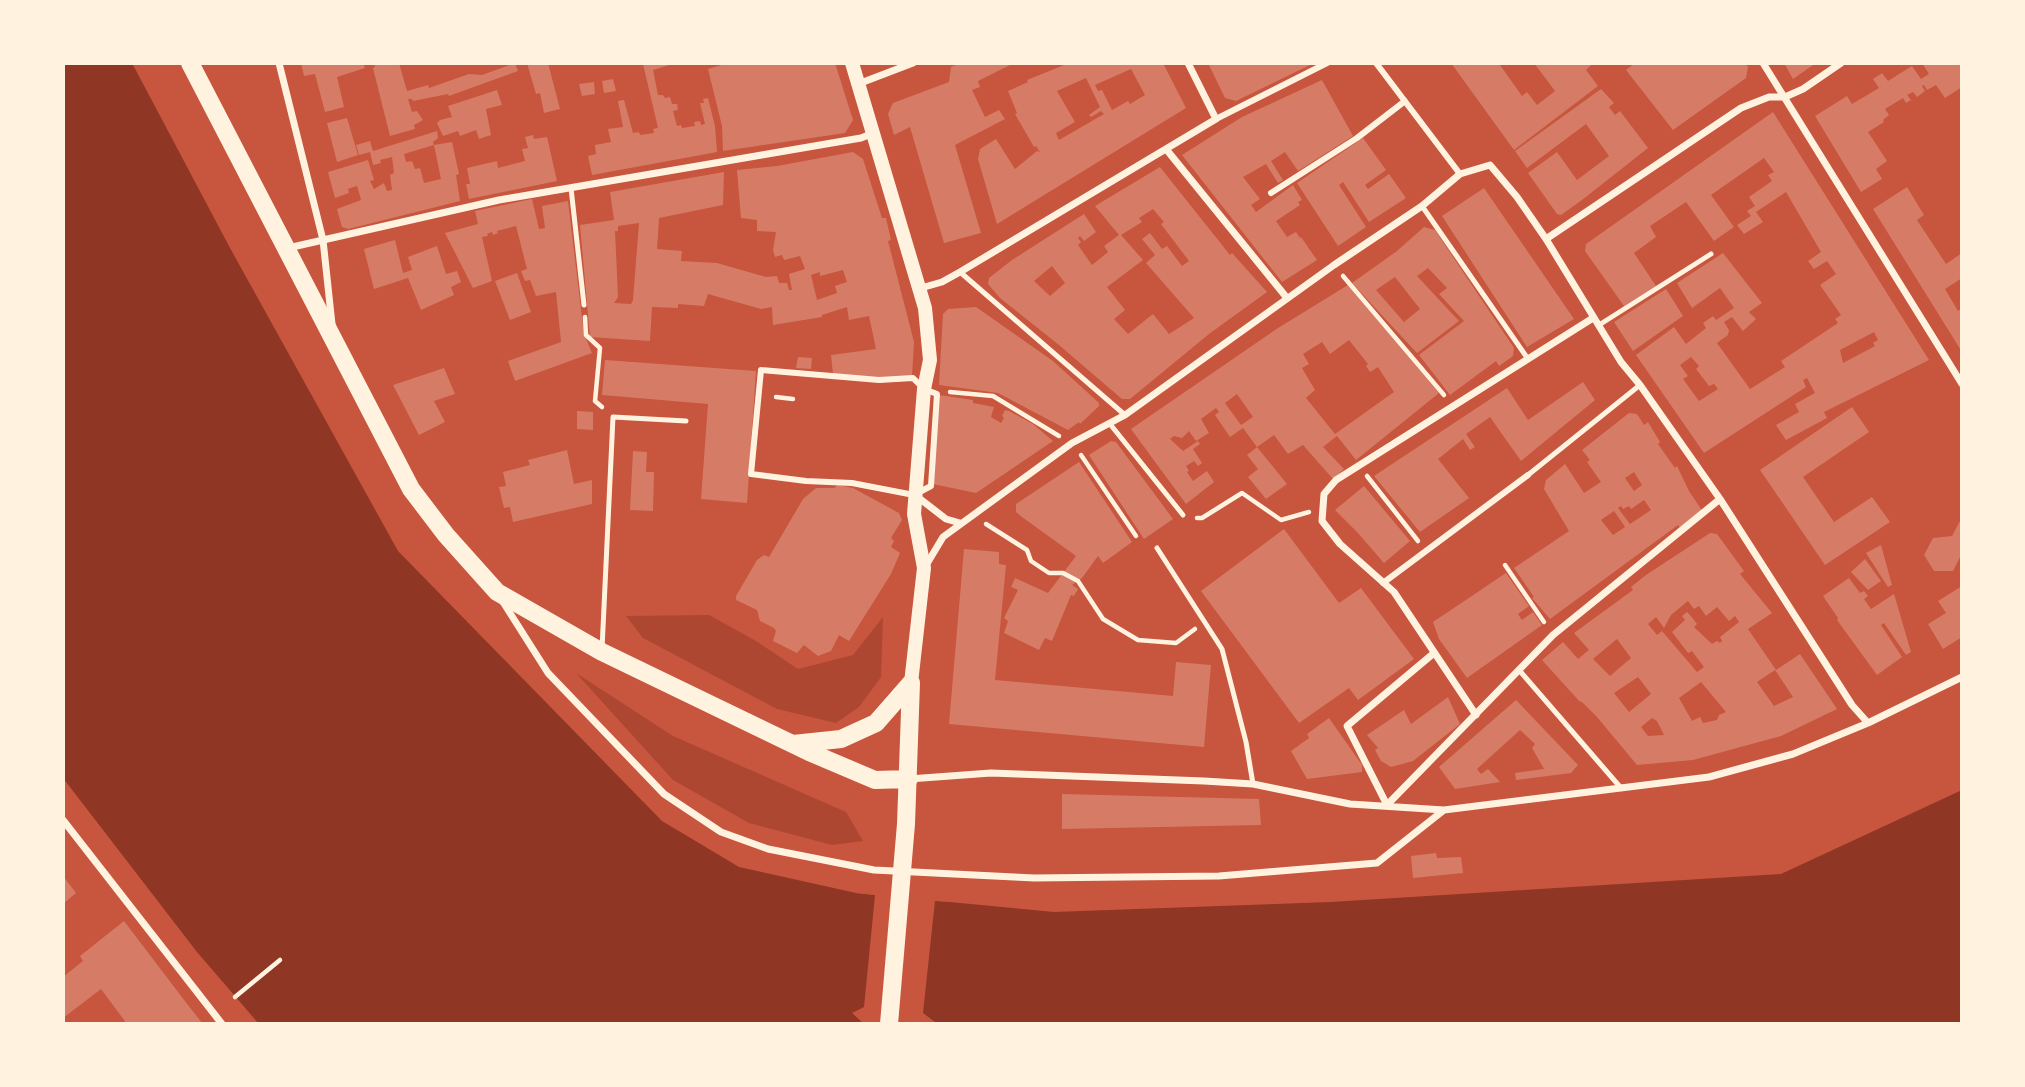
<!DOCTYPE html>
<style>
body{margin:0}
#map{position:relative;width:2025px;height:1087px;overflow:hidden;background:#c8553d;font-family:"DM Sans",sans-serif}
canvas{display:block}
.frame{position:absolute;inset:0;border:65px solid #fff3e0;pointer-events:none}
</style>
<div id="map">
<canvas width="2025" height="1087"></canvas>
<div class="frame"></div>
</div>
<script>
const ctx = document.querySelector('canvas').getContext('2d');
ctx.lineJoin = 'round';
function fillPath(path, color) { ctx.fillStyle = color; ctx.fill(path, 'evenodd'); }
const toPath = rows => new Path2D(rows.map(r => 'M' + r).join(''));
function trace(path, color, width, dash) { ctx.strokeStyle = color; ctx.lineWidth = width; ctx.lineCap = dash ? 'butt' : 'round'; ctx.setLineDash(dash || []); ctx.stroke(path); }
const green = toPath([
 [709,615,756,641,798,669,853,655,883,617,881,677,859,707,836,723,777,709,643,638,626,616],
 [576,673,673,736,846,812,863,841,832,845,749,823,673,780]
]);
const water = toPath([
 [63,63,132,63,230,248,398,551,662,821,739,867,856,893,1054,912,1331,902,1781,874,1962,790,1962,1024,259,1024,197,952,63,778]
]);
const pier = toPath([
 [856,889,953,898,953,902,935,901,923,1013,935,1022,864,1024,852,1013,864,1007,875,895,855,893]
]);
const building = toPath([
 [301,63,363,63,365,68,337,77,344,107,325,112,315,74,304,76],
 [374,63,399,63,407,91,428,85,429,88,469,74,482,75,515,63,518,71,449,96,448,94,413,101,412,99,408,99,412,112,417,111,423,120,414,125,415,129,390,136,373,68,375,67],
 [527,63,548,63,560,109,544,113,540,93,536,94],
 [676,63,653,70,658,95,663,95,665,98,670,97,672,104,677,104,678,110,673,111,677,126,681,125,682,128,695,126,694,122,700,121,701,125,705,124,700,103,704,103,703,99,708,98,715,126,717,152,592,175,588,156,596,154,595,145,611,142,608,129,623,127,618,101,624,100,633,133,639,132,640,135,654,133,653,129,658,128,643,64],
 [728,63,835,63,853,120,845,133,723,151,722,126,708,69],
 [960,63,1014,63,978,81,980,87,972,90,985,117,999,110,1005,119,955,145,981,233,944,243,910,127,894,135,888,114,893,103,949,82,951,67],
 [1069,63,1163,63,1186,108,997,224,978,159,980,149,996,139,1015,169,1037,151,1040,152,1036,146,1034,147,1015,114,1017,113,1008,91,1028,82,1027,80],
 [1131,69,1145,95,1130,104,1128,101,1112,110,1102,90,1098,91,1095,85],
 [1086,78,1100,107,1089,115,1091,117,1101,111,1104,114,1059,140,1056,133,1075,122,1057,91],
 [1208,63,1314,63,1236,101,1225,98],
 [1451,63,1503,63,1500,65,1522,96,1527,92,1537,105,1555,91,1534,63,1590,63,1591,65,1586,70,1598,86,1514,150],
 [1635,63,1745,63,1748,67,1746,78,1673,130,1626,70],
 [1784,63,1816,63,1793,79],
 [1922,63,1962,63,1962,87,1945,98,1936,85,1927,90,1924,85,1922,86,1925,91,1917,97,1913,92,1907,95,1911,100,1906,103,1903,98,1885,109,1889,115,1883,120,1884,122,1868,132,1887,161,1876,169,1882,179,1861,192,1815,116,1847,96,1852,104,1879,88,1873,79,1882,73,1888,81,1912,66,1921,79,1929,74],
 [613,79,616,91,604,93,602,81],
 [1322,80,1353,136,1298,171,1285,152,1271,161,1283,180,1278,183,1266,164,1243,177,1260,199,1251,205,1256,212,1293,185,1302,200,1298,202,1300,205,1276,221,1287,237,1296,232,1300,238,1301,237,1317,260,1282,282,1182,155,1242,117],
 [594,82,595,94,582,96,579,84],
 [1601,89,1614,103,1609,107,1615,115,1620,111,1648,148,1582,200,1561,215,1557,214,1528,173,1557,152,1577,180,1609,156,1586,124,1527,168,1515,151],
 [497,90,502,105,486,109,491,135,479,139,476,130,460,136,458,131,443,136,437,123,440,120,452,117,448,106],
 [1773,112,1929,360,1824,412,1827,418,1786,440,1776,425,1799,412,1795,404,1815,393,1807,378,1803,380,1806,387,1704,453,1636,355,1674,327,1686,344,1706,328,1703,323,1713,316,1716,320,1734,308,1720,288,1692,308,1677,283,1723,253,1762,303,1749,312,1756,319,1743,331,1732,317,1724,322,1729,330,1728,335,1717,343,1750,389,1785,367,1781,361,1838,323,1835,319,1841,315,1820,285,1836,274,1827,261,1814,269,1808,261,1821,252,1786,192,1756,212,1763,222,1744,234,1737,225,1751,216,1747,211,1755,206,1749,197,1772,181,1768,175,1774,172,1764,158,1711,195,1734,227,1714,241,1686,202,1650,226,1656,237,1634,253,1656,286,1624,306,1585,251,1586,244],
 [1874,332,1878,340,1873,343,1875,346,1843,363,1840,350],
 [1691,357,1699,366,1696,369,1709,386,1714,384,1718,389,1699,401,1683,379,1688,376,1680,365],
 [347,118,358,155,337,162,327,123],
 [437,131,438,138,433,142,434,145,404,154,406,162,412,161,415,169,420,168,424,183,441,179,434,145,452,142,459,174,456,175,460,201,348,229,342,227,337,209,361,200,360,196,357,186,348,189,349,193,335,198,328,172,368,160,374,180,370,181,374,189,384,183,387,191,392,190,390,175,394,173,392,157,380,160,381,163,373,165,370,152,359,155,356,145,370,141,373,151],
 [533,135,534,139,547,137,557,181,469,199,466,184,470,184,467,168,497,161,498,168,525,161,522,149,528,148,525,137],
 [1363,138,1386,170,1365,185,1368,189,1389,174,1406,198,1369,222,1343,182,1339,185,1366,227,1338,246,1297,183],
 [853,152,863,159,882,218,886,218,891,240,888,241,914,342,912,376,879,379,833,374,831,355,876,349,869,316,849,320,847,307,822,315,822,317,773,325,772,307,761,309,708,294,704,306,678,304,678,308,652,307,650,341,590,337,580,225,614,220,610,192,724,172,723,205,659,218,657,249,682,251,681,261,717,263,766,277,777,276,779,283,787,283,789,290,792,290,789,274,805,269,800,256,784,260,782,255,775,257,773,250,776,232,757,231,757,220,741,218,737,170,777,166],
 [639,223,633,300,631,304,614,303,618,297,615,231,618,231,618,226],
 [843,270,847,282,835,286,837,293,817,300,811,275,820,272,820,276],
 [1160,167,1230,255,1232,253,1267,292,1209,334,1130,399,1122,399,1059,345,1000,298,988,284,989,278,1012,260,1084,214,1096,232,1084,241,1080,236,1078,238,1081,242,1078,245,1092,265,1108,252,1104,246,1119,235,1095,206],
 [1153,209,1164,222,1161,224,1189,261,1182,266,1167,246,1162,249,1150,233,1142,239,1155,255,1146,263,1194,318,1169,334,1153,314,1128,334,1114,319,1125,310,1107,287,1143,260,1121,235,1142,222,1139,218],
 [1052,266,1065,283,1050,296,1034,281],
 [1907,187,1924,215,1917,220,1946,264,1962,253,1962,278,1945,289,1958,311,1962,308,1962,352,1873,209],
 [1484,188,1574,319,1527,347,1442,216],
 [532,199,539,229,545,228,542,206,568,201,584,334,592,353,515,381,508,361,561,342,556,292,536,296,530,280,525,281,521,271,527,269,516,226,497,231,498,233,493,235,492,232,487,234,488,236,482,237,492,281,473,288,445,233,478,224,475,211],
 [1424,227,1435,230,1514,348,1513,356,1499,366,1496,361,1450,395,1419,355,1464,321,1439,294,1447,288,1428,268,1417,276,1459,321,1417,353,1352,283,1397,251],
 [1395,277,1420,309,1404,322,1376,290],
 [395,240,403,273,412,270,408,257,437,246,446,274,457,271,461,282,451,287,454,295,421,310,408,278,374,289,364,249],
 [517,273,531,312,510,320,495,281],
 [1348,285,1439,393,1356,460,1337,436,1323,447,1344,469,1333,479,1303,445,1288,454,1274,435,1257,447,1243,428,1230,437,1215,415,1219,412,1216,408,1201,419,1209,433,1196,441,1189,431,1182,438,1174,436,1170,439,1183,451,1198,441,1200,444,1193,449,1202,463,1198,466,1194,461,1186,466,1189,471,1187,472,1193,481,1207,471,1214,482,1186,504,1131,429,1278,328],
 [1349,340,1368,364,1366,366,1370,372,1378,367,1394,392,1335,434,1306,398,1315,390,1302,368,1309,364,1303,354,1322,342,1330,354],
 [1237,394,1253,417,1241,425,1225,403],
 [1666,289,1683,316,1633,351,1614,322],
 [976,307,1053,361,1099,403,1099,406,1080,424,1079,422,1068,430,998,393,939,385,943,314,948,309],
 [798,357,812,358,811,369,796,368],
 [605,360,756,371,747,503,701,499,708,404,602,395],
 [444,368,455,394,434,401,445,422,419,435,393,385],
 [1583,382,1595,400,1521,461,1490,417,1466,434,1475,447,1470,450,1463,439,1438,459,1469,498,1420,532,1374,476,1507,388,1528,420],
 [939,395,973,400,973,403,994,407,991,417,1001,423,1004,418,1002,416,1005,410,1009,411,1033,424,1053,441,976,493,933,484],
 [1852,407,1869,432,1803,477,1834,522,1872,497,1890,522,1825,565,1760,470],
 [577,411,593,412,593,430,577,429],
 [1629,413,1637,414,1644,425,1648,422,1660,442,1658,444,1675,468,1677,466,1689,491,1703,512,1680,528,1678,525,1550,619,1532,598,1534,597,1514,568,1569,531,1544,489,1546,480,1565,464,1584,493,1601,482,1587,462,1590,460,1582,450],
 [1634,472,1642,485,1634,491,1625,478],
 [1644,500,1651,510,1630,524,1618,508,1621,506,1623,509,1629,506,1631,509],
 [1614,511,1625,527,1613,535,1601,520],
 [1111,441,1116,442,1173,519,1144,539,1089,455],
 [1257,447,1287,484,1266,499,1248,477,1258,469,1247,455],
 [567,450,574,484,592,480,592,504,513,522,510,507,504,508,499,487,506,486,503,472,530,465,528,460],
 [633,451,647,452,646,472,654,472,653,511,630,510],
 [1079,462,1132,542,1103,563,1098,556,1082,578,1072,585,1078,589,1074,596,1071,595,1052,641,1045,638,1039,650,1004,633,1008,621,1004,618,1018,590,1011,587,1015,578,1048,593,1076,556,1022,517,1016,512,1016,504],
 [838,485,853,488,899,513,902,520,891,538,894,541,891,547,900,553,891,574,849,641,839,635,831,651,818,656,804,645,797,653,773,641,776,631,774,628,760,621,757,610,736,600,736,596,757,560,764,555,769,557,803,499,816,488,834,488],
 [1364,486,1410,541,1384,563,1357,532,1335,510],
 [1962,517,1962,553,1953,571,1934,571,1924,555,1933,538,1952,536],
 [1284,529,1339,603,1361,588,1414,659,1358,700,1349,688,1299,723,1201,591],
 [1710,533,1717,534,1744,571,1740,574,1772,613,1748,629,1776,670,1800,654,1837,709,1781,736,1693,760,1637,765,1597,717,1581,701,1580,702,1542,660,1563,642,1578,659,1589,650,1574,633,1633,590,1631,587,1646,575],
 [1688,601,1694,609,1699,606,1706,616,1717,607,1729,621,1735,616,1739,622,1720,637,1722,641,1720,643,1717,641,1712,644,1694,627,1697,624,1690,615,1687,612,1682,616,1685,620,1672,632,1688,653,1692,651,1704,667,1697,672,1662,631,1657,635,1648,624,1656,617,1664,628,1671,615],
 [1617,639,1631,658,1610,676,1593,659],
 [1775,670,1793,697,1774,706,1757,682],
 [1638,677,1651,694,1629,712,1614,693],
 [1701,682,1726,712,1719,715,1717,720,1703,723,1700,717,1692,721,1679,698],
 [1652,718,1657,721,1664,735,1648,736,1641,727],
 [1881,545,1892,585,1888,587,1866,553],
 [964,549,999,552,999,564,1006,565,995,680,1173,696,1176,662,1211,665,1204,747,949,724],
 [1865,559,1881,581,1868,590,1851,572],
 [1506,573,1529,606,1518,614,1522,620,1533,612,1542,625,1467,678,1439,639,1433,622],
 [1849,578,1860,593,1864,591,1868,596,1864,599,1871,609,1894,594,1911,652,1906,655,1884,623,1881,625,1902,657,1877,675,1837,620,1838,618,1823,596],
 [1962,586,1962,637,1943,649,1928,624,1946,613,1938,601],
 [1448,697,1460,724,1413,761,1391,767,1381,761,1375,750,1378,748,1367,735,1404,710,1411,724],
 [1516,700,1578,765,1571,773,1516,780,1515,773,1544,769,1532,748,1535,744,1520,730,1477,769,1481,774,1488,769,1500,782,1455,789,1439,767],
 [1329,718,1362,765,1362,772,1307,779,1291,751,1309,738,1307,734],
 [1062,794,1259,799,1261,825,1062,829],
 [1436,853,1437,858,1461,857,1463,873,1413,878,1411,856],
 [63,876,76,893,63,904],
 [124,921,191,1009,203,1024,127,1024,101,989,63,1018,63,977,83,961,80,956]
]);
const path = toPath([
 [1343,276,1444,395],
 [585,317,586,335,600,348,595,401,602,407],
 [950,392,993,396,1059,436],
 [776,397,793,399],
 [1081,455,1136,536],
 [1367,476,1418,541],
 [1197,518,1202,518,1242,493,1281,520,1309,512],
 [986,524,1027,550,1031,561,1049,573,1063,573,1078,581,1103,619,1138,640,1176,643,1195,629],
 [1505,565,1544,622],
 [235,997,280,960]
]);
const service = toPath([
 [571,188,584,305],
 [1422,206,1528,359],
 [960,272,1125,415],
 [1599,325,1711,254],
 [1110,424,1183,515],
 [1528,475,1640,385],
 [1157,548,1222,649,1246,742,1253,784],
 [602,649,613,417,686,421],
 [1519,670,1621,788]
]);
const pedestrian = toPath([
 [1376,63,1460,174],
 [1216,119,1327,63],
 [1271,193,1357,138,1405,101],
 [761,370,879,380,913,378,924,389,937,394,931,486,914,495,852,483,806,481,751,474,761,370],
 [1383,583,1528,475]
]);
const minor = toPath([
 [279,63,323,240,332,324],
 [1763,63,1962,384],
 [858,84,913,63],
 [1166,149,1287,298],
 [1546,239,1741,108,1769,97,1785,97,1803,89,1841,63],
 [288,248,499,200,861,138,871,134],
 [921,288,942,282,960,272,1216,119,1188,63],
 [915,495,946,519,960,523],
 [925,567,943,537,1072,443,1125,415,1334,265,1422,206,1460,174,1490,165,1517,197,1546,239,1621,362,1640,385,1720,499,1852,705,1868,723],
 [503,602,548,673,664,794,721,832,768,849,874,870,1034,878,1219,876,1377,863,1444,810,1709,777,1793,754,1868,723,1962,677],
 [1434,653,1347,726,1387,805,1553,635,1720,499],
 [1476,715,1394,592,1340,544,1322,521,1324,494,1336,480,1593,318],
 [909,779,991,773,1204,781,1253,784,1350,804,1444,810],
 [63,820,222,1024]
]);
const secondary = toPath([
 [852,63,925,308,930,360,924,389,914,514,924,568,911,683]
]);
const primary = toPath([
 [190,63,411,489,446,535,497,592,602,652,809,752,875,780,909,779],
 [793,744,841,739,876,723,911,683],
 [889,1024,906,824,911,683]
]);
fillPath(green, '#ae4732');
fillPath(water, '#8f3625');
fillPath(pier, '#c8553d');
fillPath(building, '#d67c66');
trace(path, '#fff3e0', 4.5);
trace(service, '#fff3e0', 5);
trace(pedestrian, '#fff3e0', 6);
trace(minor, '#fff3e0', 7);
trace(secondary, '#fff3e0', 14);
trace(primary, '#fff3e0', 18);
</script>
